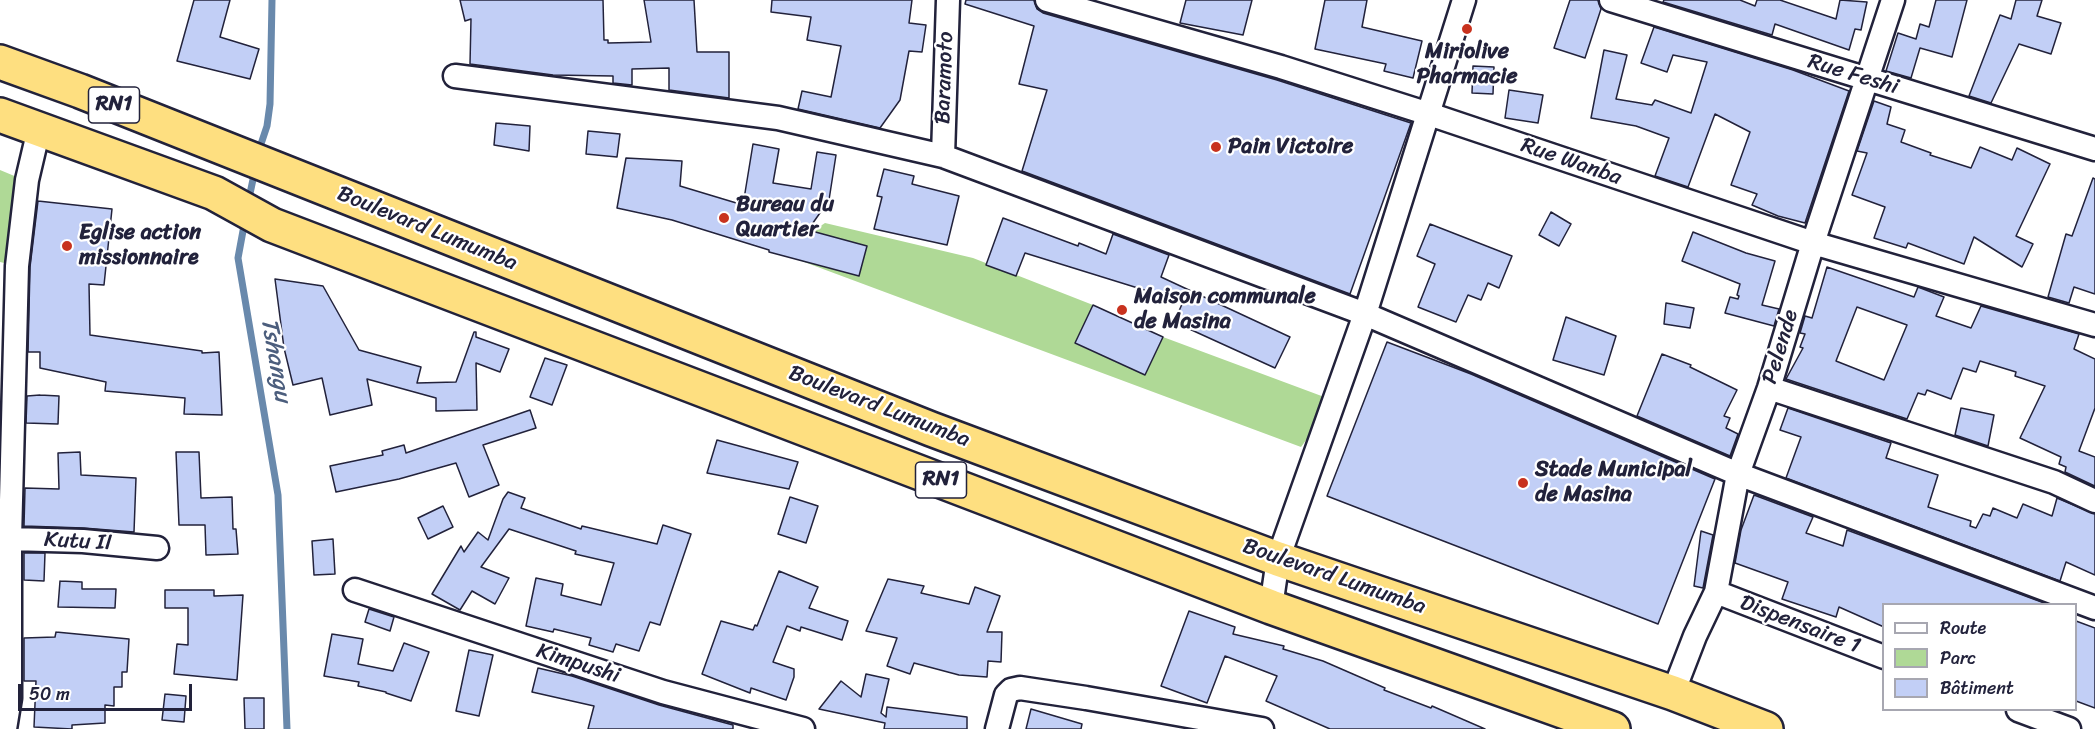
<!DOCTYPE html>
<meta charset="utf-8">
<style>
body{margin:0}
#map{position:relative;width:2095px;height:729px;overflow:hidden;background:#fff;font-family:Sriracha,sans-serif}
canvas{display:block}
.legend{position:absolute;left:1882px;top:603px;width:195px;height:108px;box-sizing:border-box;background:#fff;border:2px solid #a7a7b1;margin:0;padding:8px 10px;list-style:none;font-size:18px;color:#22223b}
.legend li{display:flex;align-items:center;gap:12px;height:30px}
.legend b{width:30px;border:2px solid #a7a7b1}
.scale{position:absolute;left:18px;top:684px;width:174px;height:27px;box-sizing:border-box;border:3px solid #22223b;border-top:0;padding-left:8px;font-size:18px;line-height:21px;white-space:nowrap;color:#22223b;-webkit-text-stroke:4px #fff;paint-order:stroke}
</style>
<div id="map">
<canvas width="2095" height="729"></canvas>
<ul class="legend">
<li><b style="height:8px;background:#fff"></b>Route</li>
<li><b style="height:16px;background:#afd996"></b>Parc</li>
<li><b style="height:16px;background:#c2cff6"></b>Bâtiment</li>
</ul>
<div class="scale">50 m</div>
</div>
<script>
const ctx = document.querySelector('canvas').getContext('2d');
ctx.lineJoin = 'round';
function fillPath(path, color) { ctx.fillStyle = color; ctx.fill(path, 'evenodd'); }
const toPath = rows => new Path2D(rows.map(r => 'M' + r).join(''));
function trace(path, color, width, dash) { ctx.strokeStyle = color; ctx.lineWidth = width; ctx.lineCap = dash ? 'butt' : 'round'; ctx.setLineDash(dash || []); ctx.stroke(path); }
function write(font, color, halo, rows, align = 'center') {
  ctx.font = font + ' Sriracha,sans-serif'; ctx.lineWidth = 4.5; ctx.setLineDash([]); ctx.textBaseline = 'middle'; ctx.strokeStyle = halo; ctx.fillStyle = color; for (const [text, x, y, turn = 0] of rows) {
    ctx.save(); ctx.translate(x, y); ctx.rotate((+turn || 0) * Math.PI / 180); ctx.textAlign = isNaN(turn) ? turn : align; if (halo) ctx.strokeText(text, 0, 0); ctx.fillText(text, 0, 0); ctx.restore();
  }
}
const green = toPath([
 [0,170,24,180,13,265,0,262],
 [825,223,973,258,1093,305,1076,344,1145,375,1163,337,1335,401,1301,447,780,253]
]);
const stream = toPath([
 [258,153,267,126,270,104,272,0],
 [248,203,255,170],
 [245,220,238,258,278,495,287,729]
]);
const building = toPath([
 [194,0,230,0,220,37,259,49,250,79,177,61,194,0],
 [460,0,603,0,604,40,608,40,608,43,651,42,644,0,694,0,697,52,729,52,729,98,669,90,669,68,632,69,632,85,613,83,613,76,553,75,470,64,471,19,465,21,460,0],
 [772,0,912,0,909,23,926,25,922,52,909,51,900,100,880,128,798,109,802,91,831,97,841,46,807,40,811,17,771,12,772,0],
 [966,0,1034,0,1037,9,1043,13,1277,80,1411,123,1350,294,1022,171,1047,90,1019,84,1034,26,965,4,966,0],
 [1186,0,1252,0,1243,35,1180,23,1186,0],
 [1325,0,1367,0,1362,27,1422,41,1413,78,1384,71,1386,64,1315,49,1325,0],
 [1570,0,1598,0,1601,9,1585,58,1554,48,1570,0],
 [1664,0,1740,0,1755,6,1757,0,1780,0,1836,19,1840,0,1867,2,1861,30,1855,29,1849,50,1775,24,1772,35,1663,2,1664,0],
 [1936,0,1967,0,1952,57,1920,48,1911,78,1886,71,1898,33,1916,39,1920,24,1929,27,1936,0],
 [2016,0,2042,0,2037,16,2061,23,2051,54,2019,44,1991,103,1969,96,2000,15,2011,19,2016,0],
 [1654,27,1793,70,1849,91,1805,223,1778,216,1752,205,1757,194,1731,185,1750,132,1715,114,1688,187,1655,176,1669,138,1636,126,1591,118,1604,50,1627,55,1616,99,1652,105,1655,100,1691,113,1707,62,1673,55,1667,72,1641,63,1654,27],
 [1473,66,1494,67,1493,94,1472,93,1473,66],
 [1509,90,1543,95,1538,123,1505,118,1509,90],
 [1874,101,1891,107,1887,124,1905,130,1901,142,1931,153,1930,155,1971,168,1980,147,2012,160,2017,148,2050,164,2016,236,2033,244,2022,267,1974,237,1964,264,1908,243,1906,248,1874,238,1885,207,1852,195,1867,153,1857,151,1874,101],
 [496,123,530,126,529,151,494,145,496,123],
 [588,131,620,134,617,157,586,154,588,131],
 [753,144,779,149,773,183,811,189,817,152,836,155,829,200,808,230,867,246,859,276,769,252,769,250,672,220,617,208,626,158,682,161,680,186,743,205,753,144],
 [884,169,914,176,912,184,959,196,947,245,874,229,882,197,877,196,884,169],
 [2093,178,2095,179,2095,294,2074,287,2069,303,2048,297,2066,234,2072,236,2093,178],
 [38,201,112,209,104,285,89,284,90,335,202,351,202,353,219,352,222,415,184,414,185,398,105,391,106,382,40,368,40,352,28,352,30,267,38,201],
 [1551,212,1571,224,1559,246,1539,235,1551,212],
 [1003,218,1078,246,1079,243,1106,254,1113,234,1169,255,1161,277,1290,337,1275,368,1174,322,1183,302,1025,253,1016,276,986,265,1003,218],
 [1430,224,1512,256,1499,288,1488,283,1481,300,1468,295,1456,322,1418,307,1435,264,1417,256,1430,224],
 [1693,232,1746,253,1775,261,1762,305,1779,309,1774,326,1725,313,1730,297,1738,299,1739,296,1737,295,1740,284,1682,261,1693,232],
 [1827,267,1914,297,1918,287,1944,297,1936,316,1971,328,1981,306,2079,334,2074,349,2095,359,2095,408,2079,451,2095,457,2095,486,2065,472,2066,467,2059,464,2061,457,2020,438,2045,386,2015,376,2016,372,1980,361,1976,372,1963,368,1951,399,1927,390,1925,395,1918,393,1907,419,1786,379,1803,348,1800,347,1805,334,1800,333,1805,316,1812,318,1827,267],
 [1857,307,1907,325,1884,380,1836,361,1857,307],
 [275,279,323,286,359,350,421,367,417,383,456,382,474,332,476,332,476,337,509,349,500,372,476,363,477,410,436,411,436,398,367,379,372,405,330,415,322,378,293,385,284,348,275,279],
 [1666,303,1694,308,1690,328,1664,324,1666,303],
 [1093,305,1163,337,1145,375,1075,343,1093,305],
 [1566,317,1616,336,1604,375,1553,360,1566,317],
 [1387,342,1471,374,1715,479,1658,624,1327,496,1387,342],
 [1662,354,1691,365,1690,367,1737,390,1724,416,1730,418,1726,428,1738,434,1730,456,1637,416,1662,354],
 [545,358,567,365,552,405,530,397,545,358],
 [40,395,59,396,58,424,26,423,27,396,40,395],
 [1788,408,1891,443,1886,458,1938,475,1928,507,1971,521,1970,526,1976,528,1983,514,1990,516,1993,508,2017,518,2023,504,2052,516,2057,498,2095,514,2095,575,2066,562,2060,581,1786,478,1801,437,1780,430,1788,408],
 [1961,408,1994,415,1988,446,1955,435,1961,408],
 [530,410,536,428,483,445,499,485,469,497,456,463,399,479,336,492,330,466,383,455,382,451,404,445,406,453,530,410],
 [717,440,798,462,789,489,707,473,717,440],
 [80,452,81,475,136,478,134,532,83,528,24,526,25,488,59,489,58,453,80,452],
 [176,452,199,452,201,498,232,497,233,529,236,529,238,554,206,555,205,525,179,525,176,452],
 [508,492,525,498,521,508,581,529,582,526,657,544,663,525,691,534,660,625,650,622,639,651,616,644,613,652,589,645,591,638,554,629,553,632,526,626,536,578,563,584,561,595,601,605,614,563,575,554,576,551,509,529,481,567,509,578,495,604,472,591,460,610,432,594,461,546,464,552,478,532,488,540,503,499,508,492],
 [1754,495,1813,517,1806,533,1843,546,1847,530,2047,604,1884,604,1884,627,1839,607,1836,617,1782,599,1788,582,1735,563,1741,530,1754,495],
 [790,497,818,506,806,543,778,534,790,497],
 [443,506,453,527,428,539,418,518,443,506],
 [1701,531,1713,535,1703,588,1694,586,1701,531],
 [333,539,335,574,314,575,312,541,333,539],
 [24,553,45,553,44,581,24,580,24,553],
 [779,571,818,587,809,608,848,621,842,640,801,627,800,631,787,626,773,662,794,669,794,677,786,700,751,688,750,693,702,674,721,621,753,630,755,625,757,626,779,571],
 [888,579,924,586,921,593,969,604,975,587,1000,596,987,632,1002,632,1001,662,988,661,987,677,959,675,914,663,910,674,887,666,897,638,866,631,888,579],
 [60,581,82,582,82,589,116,589,115,608,58,607,60,581],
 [165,590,214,590,214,596,243,595,237,680,174,674,177,644,188,645,188,608,165,608,165,590],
 [369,609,394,617,390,631,365,622,369,609],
 [1189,611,1235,627,1233,634,1284,646,1283,649,1323,661,1385,688,1384,690,1431,708,1432,706,1485,729,1330,729,1266,701,1277,676,1225,656,1207,703,1161,686,1189,611],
 [2076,621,2095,628,2095,708,2076,701,2076,621],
 [56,632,129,639,127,672,122,672,122,687,114,687,114,706,105,705,105,723,72,725,72,729,34,727,36,681,24,681,24,638,55,637,56,632],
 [332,634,363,639,358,664,393,671,404,643,429,652,411,701,386,693,386,692,358,686,359,682,324,676,332,634],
 [469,650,493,655,479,716,456,711,469,650],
 [538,668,572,676,659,705,733,725,733,729,588,729,594,706,532,692,538,668],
 [866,674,889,679,881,713,886,717,887,707,967,717,967,729,884,729,885,723,819,709,841,681,861,697,866,674],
 [165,694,186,696,184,722,162,720,165,694],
 [244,698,264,698,264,729,245,729,244,698],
 [1031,709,1082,724,1081,729,1026,729,1031,709]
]);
const street = toPath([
 [1047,0,1281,67,1429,114,1813,243,2095,325],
 [1611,0,2095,149],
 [455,76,778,118,943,156,1365,314,1738,474,2095,608],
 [943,156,948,0],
 [1769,388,2054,482,2095,501],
 [0,537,10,539,83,541,157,548],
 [355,590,663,692,803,729],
 [1716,592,1884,657],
 [1271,607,1278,559,1365,314,1464,0],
 [1673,693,1695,636,1716,592,1738,474,1769,388,1813,243,1893,0],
 [2018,710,2069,729],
 [5,729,10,698,10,539,17,266,27,180,39,129],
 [997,729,1006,695,1011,690,1020,688,1086,698,1262,729]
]);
const highway = toPath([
 [0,62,80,91,931,429,1278,559,1673,693,1766,729],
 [0,115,214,193,272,225,1271,607,1613,729]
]);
const markers = [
 [1467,29,6,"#c8321e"],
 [1216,147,6,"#c8321e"],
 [724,218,6,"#c8321e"],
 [67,246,6,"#c8321e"],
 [1122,310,6,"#c8321e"],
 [1523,483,6,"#c8321e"]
];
const shields = [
 [114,105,51],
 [941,480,51]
];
const shieldNames = [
 ["RN1",114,105],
 ["RN1",941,480]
];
const poiNames = [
 ["Miriolive",1467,52,"center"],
 ["Pharmacie",1467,77,"center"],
 ["Pain Victoire",1228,147],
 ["Bureau du",736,205],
 ["Quartier",736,230],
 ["Eglise action",79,233],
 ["missionnaire",79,258],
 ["Maison communale",1134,297],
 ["de Masina",1134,322],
 ["Stade Municipal",1535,470],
 ["de Masina",1535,495]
];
const streetNames = [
 ["Rue Feshi",1853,75,17],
 ["Baramoto",945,78,-88],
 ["Rue Wanba",1571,162,19],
 ["Boulevard Lumumba",427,229,22],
 ["Pelende",1781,347,-73],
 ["Boulevard Lumumba",879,407,21],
 ["Kutu II",78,542,3],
 ["Boulevard Lumumba",1334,577,19],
 ["Dispensaire 1",1800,625,21],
 ["Kimpushi",578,664,18]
];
const waterNames = [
 ["Tshangu",275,360,80]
];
fillPath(green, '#afd996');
trace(stream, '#6989ac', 7);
fillPath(building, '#c2cff6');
trace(building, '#22223b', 1.5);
trace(street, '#22223b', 27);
trace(highway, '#22223b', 38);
trace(street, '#fff', 22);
trace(highway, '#fedf80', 33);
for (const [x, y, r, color] of markers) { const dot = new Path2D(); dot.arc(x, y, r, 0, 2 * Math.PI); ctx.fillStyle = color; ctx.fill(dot); trace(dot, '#fff', 2); }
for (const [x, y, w] of shields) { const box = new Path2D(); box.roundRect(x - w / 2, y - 18, w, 36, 4.5); ctx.fillStyle = '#fff'; ctx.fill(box); trace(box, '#22223b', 1.5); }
write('bold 21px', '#22223b', null, shieldNames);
write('bold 22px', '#22223b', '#fff', poiNames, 'left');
write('22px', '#22223b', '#fff', streetNames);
write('italic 24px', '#4c5e7d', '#fff', waterNames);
</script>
